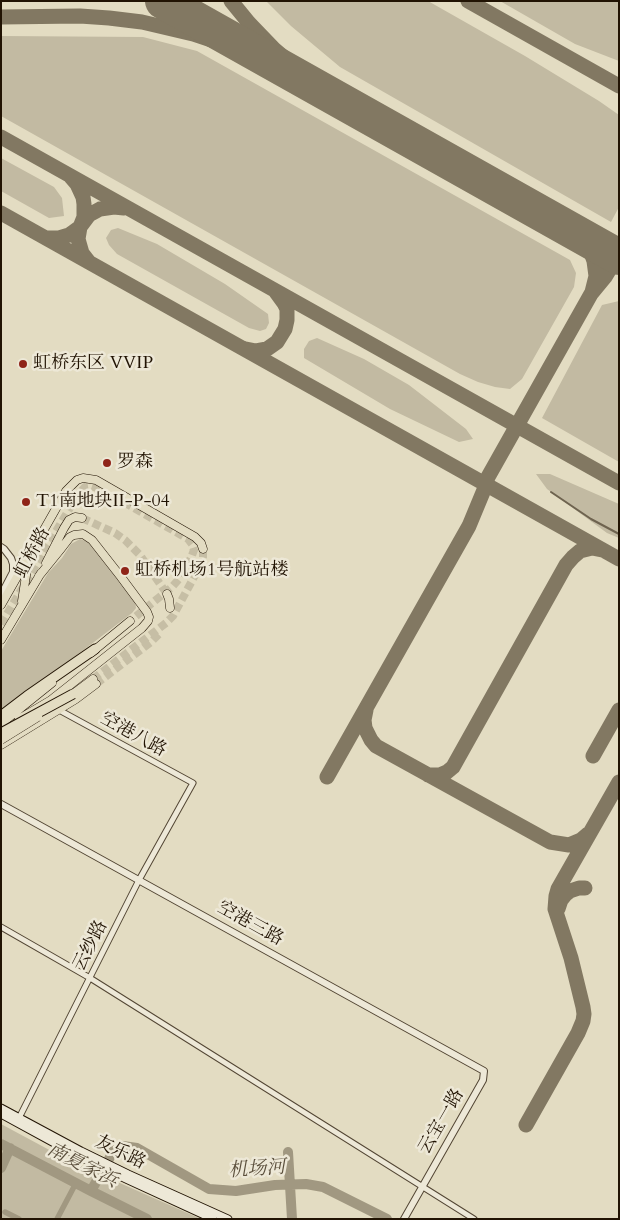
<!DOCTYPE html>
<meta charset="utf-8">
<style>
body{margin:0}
#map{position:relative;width:620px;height:1220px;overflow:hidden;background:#e3dcc2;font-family:Cardo,serif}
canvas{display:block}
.frame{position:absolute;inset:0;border:2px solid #211303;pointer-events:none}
</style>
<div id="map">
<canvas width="620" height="1220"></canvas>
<div class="frame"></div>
</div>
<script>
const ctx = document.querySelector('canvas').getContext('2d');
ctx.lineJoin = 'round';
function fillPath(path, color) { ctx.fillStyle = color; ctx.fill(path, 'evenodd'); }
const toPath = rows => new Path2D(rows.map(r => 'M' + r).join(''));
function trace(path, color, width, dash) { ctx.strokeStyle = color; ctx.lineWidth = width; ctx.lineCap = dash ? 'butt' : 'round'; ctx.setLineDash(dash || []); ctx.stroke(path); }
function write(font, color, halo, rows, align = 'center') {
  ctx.font = font + ' Cardo,"Noto Serif SC",serif'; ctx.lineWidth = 5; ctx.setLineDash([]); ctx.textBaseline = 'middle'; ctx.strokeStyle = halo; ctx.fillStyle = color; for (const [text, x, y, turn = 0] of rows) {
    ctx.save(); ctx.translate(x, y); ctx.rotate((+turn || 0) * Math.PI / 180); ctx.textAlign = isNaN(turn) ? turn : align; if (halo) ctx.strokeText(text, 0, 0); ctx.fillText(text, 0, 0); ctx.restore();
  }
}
const green = toPath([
 [266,1,428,1,525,56,599,101,619,115,619,207,611,222,340,67,291,26],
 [500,1,619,1,619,61,575,44],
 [1,36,143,37,197,51,570,260,576,273,574,287,522,379,510,389,495,387,478,382,460,374,1,116],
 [1,158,54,187,62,198,64,216,49,218,1,191],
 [118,228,157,244,225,284,268,314,269,323,266,329,260,331,249,328,117,254,109,245,106,238,111,230],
 [619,301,619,462,542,418,602,305],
 [317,338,364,359,409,385,466,429,473,439,459,442,390,409,304,358,304,349,309,341],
 [536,474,550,474,619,504,619,538,607,533,547,489],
 [80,539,92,543,135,602,136,608,132,613,1,713,1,651,48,573,62,558,71,544],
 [1,1124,68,1160,201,1219,1,1219]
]);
const stream = toPath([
 [551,492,591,519,619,534]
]);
const canal = toPath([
 [5,1212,19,1219],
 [57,1219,76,1183]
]);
const river = toPath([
 [1,1144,91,1191,147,1219],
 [288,1152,292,1219],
 [108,1161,113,1151,123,1146,137,1148,209,1189,236,1191,275,1185,306,1184,323,1187,387,1219],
 [1,1168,10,1148],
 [91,1191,105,1166]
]);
const taxiway = toPath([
 [231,1,249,23,274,49,308,78,346,104],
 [468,1,619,86],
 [1,17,80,16,109,18,142,22,193,34,241,50,278,66],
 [1,137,619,483],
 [71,177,77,184,83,197,84,204,84,217,80,227,78,239,82,253,89,262],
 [1,213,619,559],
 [575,233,583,241,590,250,594,261,596,276,592,292],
 [46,238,59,238,69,235,80,227,89,215,100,209,114,207,124,208],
 [246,349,256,351,267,349,277,342,285,329,287,320,287,309,284,303,276,292],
 [366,710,364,720,365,728,371,740,376,746,550,842,569,845,581,840,588,834],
 [593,756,619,710],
 [428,775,440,775,447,772,453,767,566,565,573,557,580,551,592,548,602,550],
 [327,777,469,526,486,485,488,477,591,294,605,277,619,254],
 [558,909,561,900,565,895,570,891,579,888,585,888],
 [526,1125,578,1033,583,1021,584,1014,583,1007,571,958,555,909,556,896,558,889,619,782]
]);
const runway = toPath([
 [163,1,619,257]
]);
const primaryTunnel = toPath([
 [82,518,115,533,125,540,140,555,167,594],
 [1,624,77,496,85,487,91,486,103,490,181,535,188,539,192,544,194,550,191,558,179,579,172,587,130,621],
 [93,679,166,623,173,616,200,566,203,557,203,549],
 [96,684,151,642,161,632]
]);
const minor = toPath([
 [1,927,90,978,474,1219],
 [18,1120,139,880,193,783,59,710]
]);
const tertiary = toPath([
 [1,547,4,549,11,558,13,564,13,572,1,595],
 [1,804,484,1071,483,1080,404,1219]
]);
const secondary = toPath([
 [1,1108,81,1151,128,1174,228,1219],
 [1,1114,78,1156,126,1179,213,1219]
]);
const primary = toPath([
 [46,563,64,528,69,520,75,517,82,518],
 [167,594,169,599,170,608],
 [22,601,28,563],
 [1,605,66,491,77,480,83,478,96,480,195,537,201,543,203,549],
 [1,640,41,573],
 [91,653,130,621],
 [73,694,93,679],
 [19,719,51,700,70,685,142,628,148,621,149,617,147,612,121,577,92,540,83,534,74,535,70,537,60,550,39,576],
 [1,724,52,683],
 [1,745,76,699,96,684]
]);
const trunk = toPath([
 [1,716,27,696,95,649]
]);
const primaryBridge = toPath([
 [1,740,38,717]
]);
const trunkBridge = toPath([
 [1,733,73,694]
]);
const markers = [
 [23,364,5,"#8f2418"],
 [107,463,5,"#8f2418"],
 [26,502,5,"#8f2418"],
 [125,571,5,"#8f2418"]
];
const poiNames = [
 ["虹桥东区 VVIP",33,364],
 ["罗森",117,463],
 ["T1南地块II-P-04",36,502],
 ["虹桥机场1号航站楼",135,571]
];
const streetNames = [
 ["虹桥路",33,553,-62],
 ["空港八路",133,735,29],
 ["空港三路",250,924,29],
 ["云纱路",91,946,-63],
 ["云宝一路",442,1122,-60],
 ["友乐路",120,1153,26]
];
const waterNames = [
 ["南夏家浜",82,1166,27],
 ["机场河",257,1170,-4]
];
fillPath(green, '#c2baa2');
trace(stream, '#6e634f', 2);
trace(canal, '#a19881', 5.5);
trace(river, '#a19881', 10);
trace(taxiway, '#827862', 15);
trace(runway, '#827862', 36);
trace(primaryTunnel, '#c6bea5', 8, [8, 4]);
trace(minor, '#524533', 7);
trace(tertiary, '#524533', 8);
trace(secondary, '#211303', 9);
trace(primary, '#211303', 9);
trace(trunk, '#211303', 11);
trace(minor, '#ede8d7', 5);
trace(tertiary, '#ede8d7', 6);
trace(secondary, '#ede8d7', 7);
trace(primary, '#e3dcc2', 8);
trace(trunk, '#e3dcc2', 9);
trace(primaryBridge, '#211303', 9, []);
trace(trunkBridge, '#211303', 11, []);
trace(primaryBridge, '#e3dcc2', 8);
trace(trunkBridge, '#e3dcc2', 9);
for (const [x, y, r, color] of markers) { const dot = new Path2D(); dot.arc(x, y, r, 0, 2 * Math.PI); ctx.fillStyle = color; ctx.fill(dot); trace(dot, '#ede8d7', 2); }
write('18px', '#211303', '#ede8d7', poiNames, 'left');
write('18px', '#211303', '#ede8d7', streetNames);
write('italic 19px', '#5b4f3c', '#ede8d7', waterNames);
</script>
